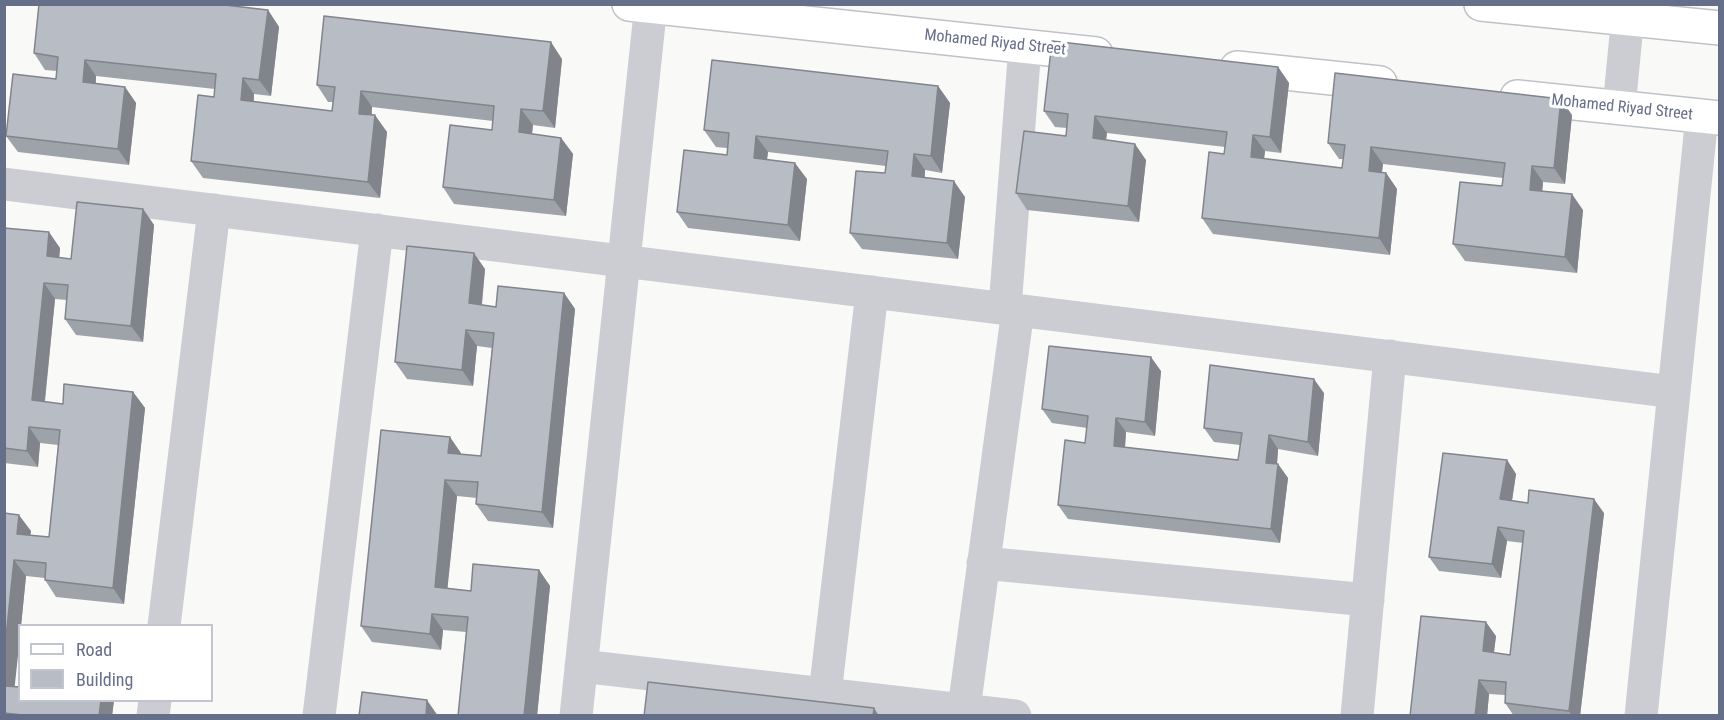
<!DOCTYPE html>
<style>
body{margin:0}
#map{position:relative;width:1724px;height:720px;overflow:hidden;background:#f9f9f7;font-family:"Roboto Condensed",sans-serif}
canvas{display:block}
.frame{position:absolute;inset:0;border:6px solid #666f8a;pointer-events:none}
.legend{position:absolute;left:18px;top:624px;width:195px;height:78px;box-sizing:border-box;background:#fff;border:2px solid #c2c5d0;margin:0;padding:8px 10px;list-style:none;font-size:18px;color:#666f8a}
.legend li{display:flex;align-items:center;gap:12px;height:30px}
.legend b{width:30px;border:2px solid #c2c5d0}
</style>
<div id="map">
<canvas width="1724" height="720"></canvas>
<div class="frame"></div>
<ul class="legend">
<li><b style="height:8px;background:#fff"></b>Road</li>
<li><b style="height:16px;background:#b8bcc5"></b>Building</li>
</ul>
</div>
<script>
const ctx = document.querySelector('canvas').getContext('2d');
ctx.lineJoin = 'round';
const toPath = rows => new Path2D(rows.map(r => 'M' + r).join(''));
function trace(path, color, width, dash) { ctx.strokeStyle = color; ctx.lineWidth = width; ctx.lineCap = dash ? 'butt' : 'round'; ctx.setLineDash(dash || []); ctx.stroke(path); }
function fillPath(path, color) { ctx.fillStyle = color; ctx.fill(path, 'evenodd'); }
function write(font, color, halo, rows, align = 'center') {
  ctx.font = font + ' "Roboto Condensed",sans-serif'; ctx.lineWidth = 6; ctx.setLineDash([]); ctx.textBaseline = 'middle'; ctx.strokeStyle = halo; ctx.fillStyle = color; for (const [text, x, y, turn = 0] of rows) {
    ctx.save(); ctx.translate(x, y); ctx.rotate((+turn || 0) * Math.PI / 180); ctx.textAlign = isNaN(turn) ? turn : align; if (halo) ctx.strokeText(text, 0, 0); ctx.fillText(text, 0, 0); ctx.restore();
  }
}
const street = toPath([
 [1619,108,1629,4],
 [4,184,1674,392],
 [1005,308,1025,46],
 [983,563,1368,600],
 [164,626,214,210],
 [581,666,1015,716],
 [825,694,872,292],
 [153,716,155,700],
 [319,716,377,230],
 [576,716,651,4],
 [963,716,1018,310],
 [1357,716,1390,356],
 [1641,716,1702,116]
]);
const secondary = toPath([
 [629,4,1096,54],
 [1481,4,1720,28],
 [1237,68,1380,83],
 [1517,97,1720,118]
]);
const wall = toPath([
 [268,10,279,27,271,96,254,94,254,102,332,111,333,102,328,102,317,85,562,59,555,128,533,125,532,134,561,138,573,154,566,216,454,204,443,187,492,130,493,121,372,107,372,115,387,132,380,198,203,178,191,161,214,97,215,89,96,76,96,83,125,87,136,103,129,165,18,152,6,136,56,79,57,71,45,70,34,53],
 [1278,67,1289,83,1281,153,1265,151,1264,159,1342,168,1343,159,1339,159,1328,143,1572,115,1565,184,1543,182,1542,191,1583,210,1577,273,1465,261,1453,244,1502,186,1503,178,1383,164,1382,172,1386,173,1397,189,1390,255,1213,234,1202,218,1224,154,1225,147,1107,133,1106,140,1146,160,1139,222,1027,210,1016,193,1066,136,1067,128,1055,127,1044,111],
 [938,86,950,103,942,173,925,170,925,178,965,197,958,259,862,249,850,233,885,173,886,166,768,152,767,159,807,179,800,241,688,228,677,212,727,155,727,148,716,147,704,130],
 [143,209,154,225,143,342,76,335,65,319,67,300,55,299,45,402,63,404,133,392,145,408,124,604,56,597,45,580,45,578,26,576,21,626,20,626,14,687,20,700,114,700,112,716,4,716,4,513,31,531,30,535,49,537,58,445,40,443,38,467,4,463,4,228,60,248,59,258,71,259],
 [485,269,482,305,496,307,564,293,575,309,553,528,488,521,476,504,477,498,457,496,447,588,471,591,539,570,550,586,537,716,458,716,466,632,443,630,441,650,372,642,361,626,461,453,461,454,481,456,492,348,477,346,473,386,407,379,395,362],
 [1161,371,1155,436,1126,432,1125,447,1238,460,1240,445,1214,442,1204,428,1324,393,1318,456,1278,449,1277,464,1278,464,1288,478,1280,543,1068,519,1058,505,1085,443,1087,428,1052,423,1042,409],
 [1507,460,1516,474,1512,501,1604,513,1580,716,1514,716,1505,703,1505,695,1489,694,1487,716,1410,716,1496,636,1494,653,1510,655,1523,543,1507,541,1501,578,1439,571,1429,557]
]);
const shadedWall = toPath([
 [268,10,279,27,271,96,259,80],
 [551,42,562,59,555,128,543,111],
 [85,60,96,76,94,98,83,82],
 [1278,67,1289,83,1281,153,1270,137],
 [243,78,254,94,252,116,241,100],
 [938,86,950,103,942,173,931,156],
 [125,87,136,103,129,165,118,149],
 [361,91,372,107,370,130,359,114],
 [1561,99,1572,115,1565,184,1554,168],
 [521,109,533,125,530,149,519,132],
 [375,115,387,132,380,198,368,182],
 [1095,116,1107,133,1104,154,1093,138],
 [1253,135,1265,151,1262,174,1251,157],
 [756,136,768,152,765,174,754,158],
 [561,138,573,154,566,216,554,200],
 [1135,144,1146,160,1139,222,1128,206],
 [1371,147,1383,164,1380,187,1369,171],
 [914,154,925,170,923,192,912,176],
 [795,163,807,179,800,241,788,225],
 [1532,166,1543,182,1541,206,1530,190],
 [1386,173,1397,189,1390,255,1379,238],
 [954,181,965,197,958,259,947,243],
 [1572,194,1583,210,1577,273,1565,257],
 [143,209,154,225,143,342,131,326],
 [49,232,60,248,58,272,47,256],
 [474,253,485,269,480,320,469,303],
 [44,283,55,299,43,416,32,400],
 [564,293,575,309,553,528,542,512],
 [466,330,477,346,473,386,462,370],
 [1151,357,1161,371,1155,436,1145,422],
 [1314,379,1324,393,1318,456,1308,442],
 [133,392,145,408,124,604,113,588],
 [1116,418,1126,432,1124,460,1114,446],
 [29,427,40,443,38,467,27,451],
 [1269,435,1278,449,1276,477,1266,463],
 [450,437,461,453,459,469,448,453],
 [1507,460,1516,474,1510,513,1500,499],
 [1278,464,1288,478,1280,543,1271,529],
 [445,480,457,496,446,603,435,587],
 [1594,499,1604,513,1580,716,1572,716,1569,711],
 [19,515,31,531,28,550,17,534],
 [1498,527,1507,541,1501,578,1492,564],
 [14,560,26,576,21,626,20,626,20,637,13,702,4,690,4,656],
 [539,570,550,586,537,716,524,716],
 [432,614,443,630,441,650,430,634],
 [1486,622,1496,636,1492,665,1483,651],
 [1479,680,1489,694,1487,716,1475,716],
 [101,700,114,700,112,716,99,716],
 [427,700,438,716,426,716],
 [874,708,879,716,873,716]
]);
const building = toPath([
 [39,4,216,4,268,10,259,80,243,78,241,100,332,111,335,87,317,85,324,16,551,42,543,111,521,109,519,132,561,138,554,200,443,187,450,125,492,130,494,106,361,91,359,114,375,115,368,182,191,161,198,95,214,97,216,74,85,60,83,82,125,87,118,149,6,136,13,74,56,79,58,57,34,53,39,4],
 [1052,41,1278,67,1270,137,1253,135,1251,157,1342,168,1345,145,1328,143,1335,73,1561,99,1554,168,1532,166,1530,190,1572,194,1565,257,1453,244,1460,182,1502,186,1505,163,1371,147,1369,171,1386,173,1379,238,1202,218,1209,152,1224,154,1227,132,1095,116,1093,138,1135,144,1128,206,1016,193,1024,131,1066,136,1068,114,1044,111,1052,41],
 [712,60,938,86,931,156,914,154,912,176,954,181,947,243,850,233,856,171,885,173,888,151,756,136,754,158,795,163,788,225,677,212,684,150,727,155,729,133,704,130,712,60],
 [77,202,143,209,131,326,65,319,68,285,44,283,32,400,63,404,64,384,133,392,113,588,45,580,46,563,14,560,4,656,4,513,19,515,17,534,49,537,60,430,29,427,27,451,4,448,4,228,49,232,47,256,71,259,77,202],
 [407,246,474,253,469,303,496,307,498,286,564,293,542,512,476,504,478,482,445,480,435,587,471,591,473,564,539,570,524,716,458,716,468,617,432,614,430,634,361,626,381,430,450,437,448,453,481,456,494,333,466,330,462,370,395,362,407,246],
 [1049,346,1151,357,1145,422,1116,418,1114,446,1238,460,1242,433,1204,428,1210,365,1314,379,1308,442,1269,435,1266,463,1278,464,1271,529,1058,505,1065,440,1085,443,1088,416,1042,409,1049,346],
 [1443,453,1507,460,1500,499,1528,503,1529,490,1594,499,1569,711,1505,703,1506,682,1479,680,1475,716,1410,716,1421,616,1486,622,1483,651,1510,655,1524,531,1498,527,1492,564,1429,557,1443,453],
 [648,682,874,708,873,716,644,716,648,682],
 [4,686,20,687,20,700,101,700,99,716,32,716,4,713,4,686],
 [362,692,427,700,426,716,359,716,362,692]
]);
const streetNames = [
 ["Mohamed Riyad Street",995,43,6],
 ["Mohamed Riyad Street",1622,108,6]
];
trace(secondary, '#c0c2c8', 36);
trace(street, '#cccdd2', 33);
trace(secondary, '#fff', 33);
fillPath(wall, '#9ea2a9');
fillPath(shadedWall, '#81848a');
fillPath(building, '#b8bcc5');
trace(building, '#81848a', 1.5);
write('16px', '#666f8a', '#fff', streetNames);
</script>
